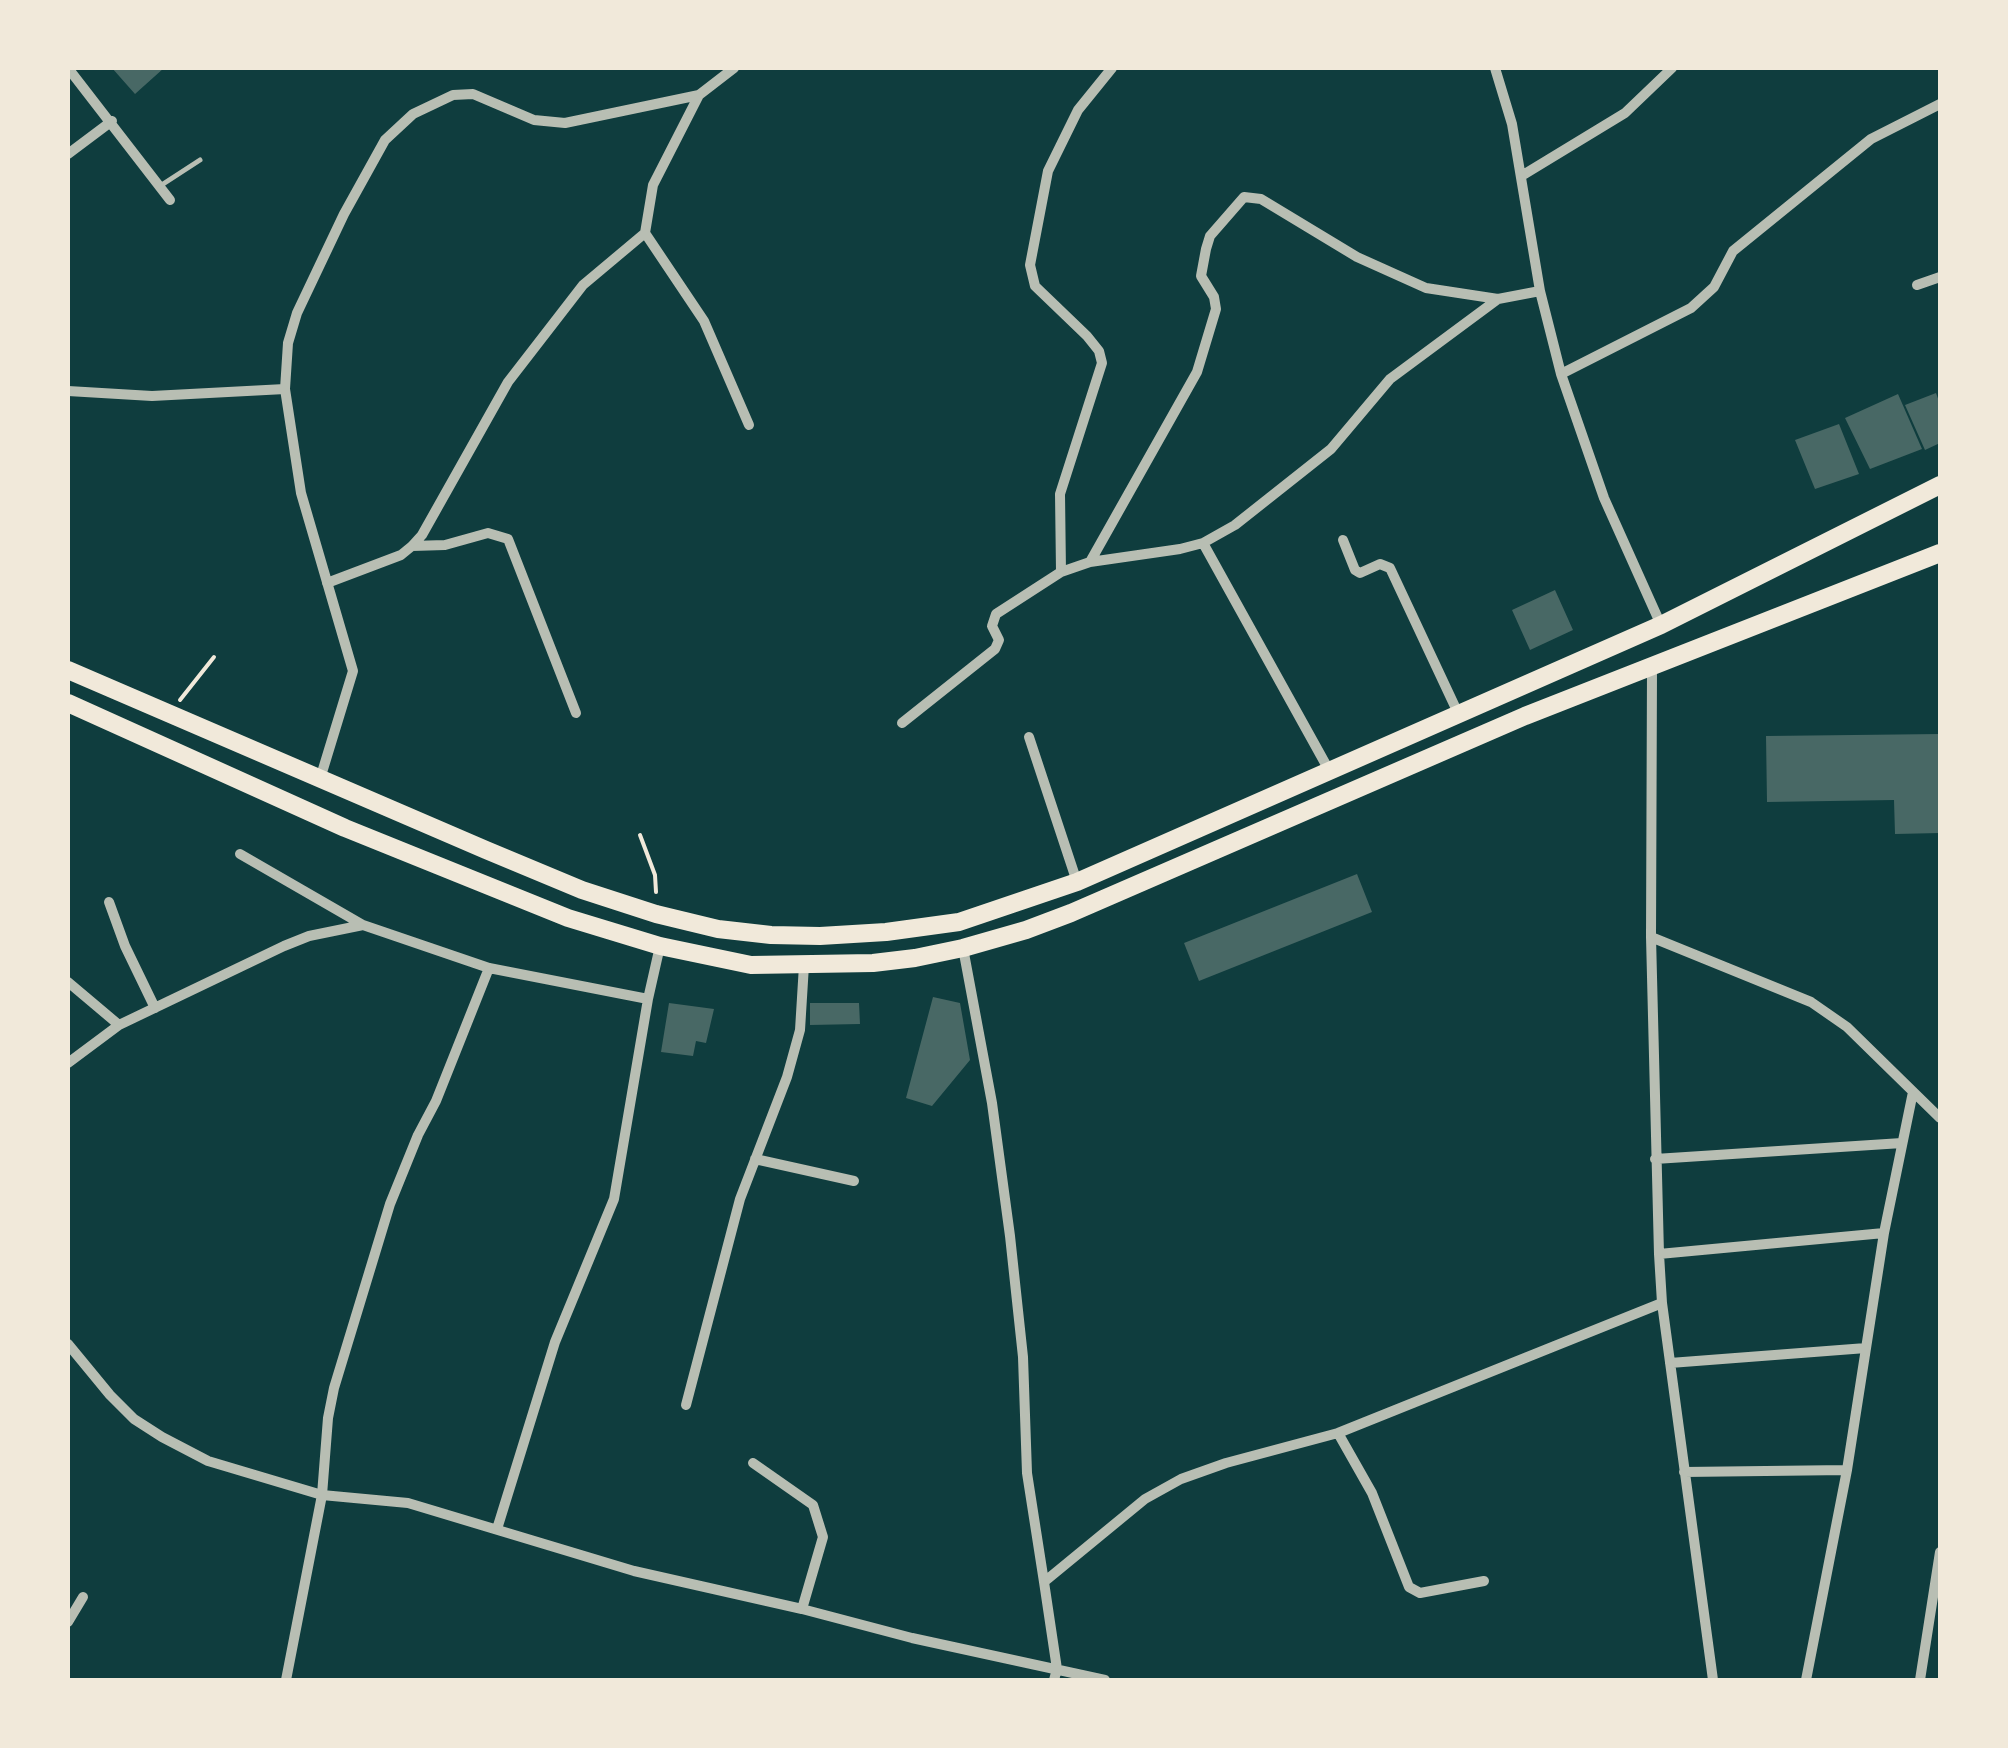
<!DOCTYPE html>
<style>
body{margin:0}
#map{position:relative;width:2008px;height:1748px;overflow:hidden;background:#0f3d3e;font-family:Karla,sans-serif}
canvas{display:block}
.frame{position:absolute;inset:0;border:70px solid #f1e9da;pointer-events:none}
</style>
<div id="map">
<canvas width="2008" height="1748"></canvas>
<div class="frame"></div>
</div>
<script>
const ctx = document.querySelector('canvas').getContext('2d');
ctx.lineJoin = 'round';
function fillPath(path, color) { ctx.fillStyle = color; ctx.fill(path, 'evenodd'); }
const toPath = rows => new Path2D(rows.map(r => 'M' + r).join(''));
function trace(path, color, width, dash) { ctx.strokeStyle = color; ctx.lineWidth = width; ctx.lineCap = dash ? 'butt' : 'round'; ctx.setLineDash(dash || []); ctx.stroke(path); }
const building = toPath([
 [112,68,164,68,135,94],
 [1936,393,1940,404,1940,443,1925,450,1905,405],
 [1898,394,1922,449,1870,469,1845,418],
 [1839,424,1859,474,1815,489,1795,440],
 [1555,590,1573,630,1530,650,1512,610],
 [1940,734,1940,833,1895,834,1894,800,1767,802,1766,736],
 [1357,874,1372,912,1199,981,1184,943],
 [933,997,960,1003,970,1060,932,1106,906,1098],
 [669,1003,714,1009,706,1043,696,1041,693,1056,661,1052],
 [810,1003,859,1003,860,1024,810,1025]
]);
const path = toPath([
 [180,700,214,657],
 [640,835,655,875,656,892]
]);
const service = toPath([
 [160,186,200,160]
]);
const minor = toPath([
 [68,68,170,200],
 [734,68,699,95,653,185,645,233,704,321,749,425],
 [1495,68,1512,124,1540,291,1561,374,1604,498,1661,625],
 [68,154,112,121],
 [1523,175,1625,113,1672,68],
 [1917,285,1940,277],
 [1561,374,1691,308,1714,287,1733,251,1871,139,1940,104],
 [68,391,152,396,285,389],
 [1343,540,1355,570,1360,573,1380,564,1390,568,1458,713],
 [1203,543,1330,772],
 [412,546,445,545,488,533,508,539,576,713],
 [1090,562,1197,372,1216,309,1214,297,1201,276,1206,249,1210,236,1244,197,1261,199,1357,257,1426,288,1498,299],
 [1061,572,1060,494,1102,363,1099,351,1087,336,1035,286,1030,265,1048,171,1078,110,1112,68],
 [327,583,401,555,412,546,422,535,508,382,583,285,645,233],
 [1652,668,1651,937,1659,1254,1662,1303,1713,1680],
 [902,723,995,649,999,640,992,626,996,614,1061,572,1090,562,1180,549,1203,543,1235,525,1331,449,1390,379,1498,299,1540,291],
 [1029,737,1077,882],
 [320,779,353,671,301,493,285,389,288,343,297,313,344,214,385,140,413,114,453,95,473,94,534,120,565,123,699,95],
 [240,854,363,925,489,968,648,999],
 [109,902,125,946,155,1008],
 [1651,937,1811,1002,1847,1027,1940,1118],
 [963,948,992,1103,1010,1236,1023,1357,1027,1473,1044,1582],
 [68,982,119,1025],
 [68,1063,119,1025,284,946,309,936,363,925],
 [755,1159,854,1181],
 [1655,1159,1902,1143],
 [1659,1254,1884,1233],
 [68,1344,110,1395,134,1419,162,1437,208,1461,322,1495,408,1503,634,1571,802,1609,912,1638,1105,1680],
 [1670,1363,1866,1348],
 [686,1405,740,1199,787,1077,800,1030,804,965],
 [1338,1433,1372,1493,1409,1587,1420,1593,1484,1581],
 [753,1463,813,1505,823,1537,802,1609],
 [1684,1472,1847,1470],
 [497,1529,555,1342,614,1199,648,999,660,946],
 [68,1622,83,1597],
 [286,1680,322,1495,328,1418,334,1388,390,1204,418,1135,436,1101,489,968],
 [1054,1680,1057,1669,1044,1582,1145,1499,1181,1479,1226,1463,1338,1433,1662,1303],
 [1806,1680,1847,1470,1884,1233,1913,1092],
 [1920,1680,1940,1552]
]);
const trunk = toPath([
 [68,670,486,850,582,890,656,914,718,929,771,935,820,936,886,932,959,922,1077,882,1661,625,1940,485],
 [68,703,345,828,568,918,660,946,751,965,873,963,915,958,963,948,1026,930,1071,913,1525,716,1940,553]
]);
fillPath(building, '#486865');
trace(path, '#f1e9da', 4);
trace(service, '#b8beb3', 5);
trace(minor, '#b8beb3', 10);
trace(trunk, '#f1e9da', 18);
</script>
